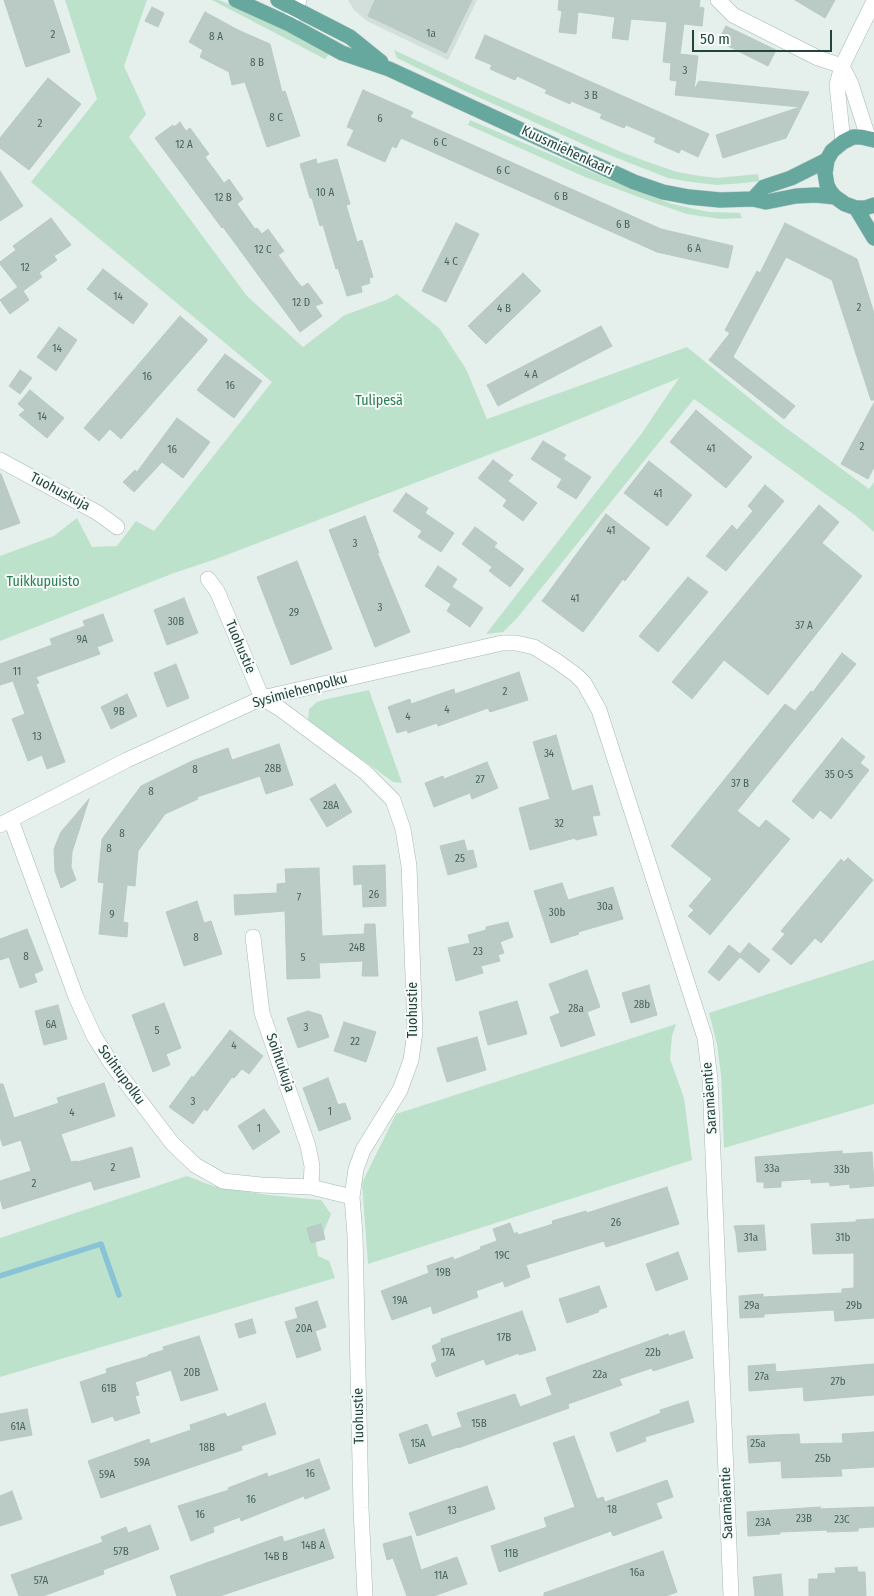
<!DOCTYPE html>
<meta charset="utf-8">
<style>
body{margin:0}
#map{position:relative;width:874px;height:1596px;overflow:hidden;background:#e5efec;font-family:"Fira Sans Condensed",sans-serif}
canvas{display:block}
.scale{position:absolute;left:692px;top:30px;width:140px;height:22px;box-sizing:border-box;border:2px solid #22433e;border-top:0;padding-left:6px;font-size:15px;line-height:18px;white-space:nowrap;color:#22433e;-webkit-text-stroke:4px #f6fbf9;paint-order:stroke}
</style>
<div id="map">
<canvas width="874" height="1596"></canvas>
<div class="scale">50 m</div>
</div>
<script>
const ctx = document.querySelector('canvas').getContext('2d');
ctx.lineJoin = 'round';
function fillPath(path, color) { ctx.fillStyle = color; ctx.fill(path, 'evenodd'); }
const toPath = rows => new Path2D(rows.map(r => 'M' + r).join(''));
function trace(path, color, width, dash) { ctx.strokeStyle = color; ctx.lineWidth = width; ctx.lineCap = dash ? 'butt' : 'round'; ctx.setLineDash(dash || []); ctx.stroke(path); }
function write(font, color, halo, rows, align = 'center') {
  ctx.font = font + ' "Fira Sans Condensed",sans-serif'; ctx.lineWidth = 4; ctx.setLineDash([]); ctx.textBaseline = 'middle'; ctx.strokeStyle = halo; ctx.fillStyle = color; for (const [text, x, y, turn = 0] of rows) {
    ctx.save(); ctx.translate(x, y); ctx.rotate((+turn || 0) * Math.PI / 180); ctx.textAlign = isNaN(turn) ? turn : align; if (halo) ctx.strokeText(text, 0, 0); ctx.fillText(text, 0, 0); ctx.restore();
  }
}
const built = toPath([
 [348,0,477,0,448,60,367,21,354,10]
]);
const green = toPath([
 [65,0,147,0,124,66,146,114,129,137,247,296,303,347,345,315,386,300,397,294,440,329,466,369,487,419,687,347,782,425,869,489,874,482,874,532,856,516,694,399,518,617,503,632,486,634,642,433,679,378,543,434,216,559,174,573,0,641,0,556,54,536,77,518,92,547,117,546,136,521,154,531,272,382,31,182,97,99],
 [212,0,219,0,255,15,330,53,325,59],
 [394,50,473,87,621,152,648,162,677,172,700,176,717,178,758,174,759,181,744,183,717,185,691,182,668,178,594,149,467,92,397,58],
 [470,120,608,179,672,204,709,212,740,213,742,218,721,219,687,214,652,202,585,177,468,125],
 [369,690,402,783,393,782,308,720,309,709,317,702,327,699],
 [874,960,874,1104,724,1148,721,1075,717,1044,709,1013],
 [676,1024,672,1036,670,1059,684,1098,692,1160,368,1264,362,1183,396,1114],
 [187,1176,213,1186,268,1195,321,1200,331,1214,324,1231,315,1239,318,1256,329,1261,335,1278,0,1377,0,1238]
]);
const stream = toPath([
 [0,1276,101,1244,119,1295]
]);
const building = toPath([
 [4,0,53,0,70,52,26,67,4,0],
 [375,0,472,0,446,53,368,16,375,0],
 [559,0,700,0,699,7,704,8,702,26,684,24,680,54,698,56,694,90,699,81,809,92,786,138,723,158,716,135,800,107,675,95,677,81,670,80,671,63,663,62,667,22,631,19,628,40,612,38,615,17,578,12,576,34,559,32,562,11,558,10,559,0],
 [795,0,835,0,825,18,795,0],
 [152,7,164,13,158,27,145,21,152,7],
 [205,12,238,30,270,44,282,92,285,91,300,136,267,147,245,82,232,85,229,72,200,57,203,50,189,42,205,12],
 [726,26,776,50,768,66,718,41,726,26],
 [485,35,709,134,698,157,681,149,679,153,654,142,656,138,626,125,624,128,600,118,602,114,571,101,570,104,545,93,547,90,517,76,515,80,490,69,492,65,475,58,485,35],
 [48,78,81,104,29,170,0,148,0,138,48,78],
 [363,90,413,112,410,117,661,229,733,246,728,268,657,252,401,138,396,148,392,146,385,162,347,145,354,130,347,127,363,90],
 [180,122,186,131,190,128,209,154,205,157,224,183,229,179,243,199,237,204,255,229,257,228,262,234,268,229,284,251,278,255,296,280,302,287,308,283,323,303,315,306,322,316,300,332,223,227,222,228,155,138,173,125,174,127,180,122],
 [316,159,317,164,337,159,350,204,346,205,357,242,362,240,373,277,369,278,370,283,361,286,362,292,347,296,338,268,336,269,323,225,320,226,312,198,310,198,300,164,316,159],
 [0,171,23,206,0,221,0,171],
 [51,218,71,245,54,256,57,260,39,273,42,277,23,291,29,300,10,314,0,300,18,287,0,264,0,262,16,250,13,246,51,218],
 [456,223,479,234,446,302,422,291,456,223],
 [785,223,857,259,874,313,874,400,871,400,832,280,786,257,733,357,795,406,784,419,709,360,730,333,725,330,757,271,760,273,785,223],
 [103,269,148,304,133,324,87,289,103,269],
 [523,273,541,291,486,344,468,326,523,273],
 [180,316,207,339,207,341,121,439,110,429,99,441,84,428,180,316],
 [601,326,612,346,498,406,487,385,601,326],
 [59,327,77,340,56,371,37,357,59,327],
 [225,354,262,381,234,418,197,390,225,354],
 [20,370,32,378,20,394,9,386,20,370],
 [30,390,64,418,47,438,19,415,25,410,18,404,30,390],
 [874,403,874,467,868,479,841,464,874,403],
 [696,410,752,457,726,488,670,442,696,410],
 [177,418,210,442,183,478,162,462,134,492,123,482,135,470,137,472,177,418],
 [543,441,566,455,563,459,591,477,576,499,557,487,562,479,531,459,543,441],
 [493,460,513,475,508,481,537,503,523,521,503,506,507,500,478,478,493,460],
 [649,461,692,495,667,526,624,493,649,461],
 [0,474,1,474,20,523,0,530,0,474],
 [765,485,784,501,726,571,706,556,732,525,737,530,753,511,748,506,765,485],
 [406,493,428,508,425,513,454,533,441,552,418,537,422,531,393,511,406,493],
 [819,505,839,522,822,543,862,576,768,695,724,660,692,699,672,682,819,505],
 [606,514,650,548,625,581,623,579,583,632,542,601,606,514],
 [365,516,379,553,377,552,410,632,375,647,329,530,365,516],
 [475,527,497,543,494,547,524,569,510,587,489,571,492,567,462,544,475,527],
 [297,561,332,649,291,665,257,577,297,561],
 [438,566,457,579,452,587,483,608,470,627,447,611,451,604,425,586,438,566],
 [688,577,708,592,658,652,639,636,688,577],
 [184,598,198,633,167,645,154,610,184,598],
 [103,614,113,641,97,647,100,654,36,677,39,683,36,684,65,762,47,769,42,755,28,761,12,719,25,714,13,681,0,685,0,664,52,645,50,639,85,626,83,621,103,614],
 [842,653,856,664,737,811,759,828,766,820,790,839,710,935,688,916,694,910,689,906,712,879,671,846,785,704,795,711,811,691,813,692,842,653],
 [176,664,189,698,167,707,154,673,176,664],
 [519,672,528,700,490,712,488,708,438,726,437,723,408,733,407,730,397,733,388,707,410,699,411,704,454,689,455,694,519,672],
 [127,694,137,716,111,729,101,707,127,694],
 [556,735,572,791,592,785,600,815,592,816,597,835,576,840,575,838,530,850,519,808,550,799,533,742,556,735],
 [842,738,865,757,860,763,869,770,831,819,820,810,813,819,792,801,842,738],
 [279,744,293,785,266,794,260,776,197,797,198,799,165,814,138,851,135,886,127,885,123,922,128,923,127,937,99,934,104,883,98,882,102,839,141,786,192,761,228,748,232,760,279,744],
 [487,762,498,788,472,799,470,793,434,807,425,783,443,776,444,779,487,762],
 [335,784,352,812,327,827,310,799,335,784],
 [89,799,72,852,71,867,76,880,61,888,55,871,54,849,61,832,89,799],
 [464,840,467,851,473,850,477,867,448,875,440,846,464,840],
 [848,858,873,880,821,943,815,938,791,965,772,949,785,934,781,931,841,859,844,862,848,858],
 [385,865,386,906,363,907,362,884,354,885,353,866,385,865],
 [319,868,322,936,364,934,365,924,375,924,378,976,362,976,363,961,319,963,320,978,287,979,285,911,235,915,234,895,277,893,277,884,286,883,285,869,319,868],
 [562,883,568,900,613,887,623,919,578,932,579,934,551,943,534,891,562,883],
 [197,901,204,923,211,921,222,954,184,966,166,912,197,901],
 [508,922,513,937,500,942,504,953,498,955,500,961,481,966,483,973,456,981,448,948,470,943,468,935,486,930,486,927,508,922],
 [27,929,43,970,34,974,37,982,20,988,9,957,0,960,0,939,27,929],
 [749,943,770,960,759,973,740,957,719,981,708,972,729,945,740,954,749,943],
 [587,970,600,1007,587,1012,595,1035,561,1047,550,1017,560,1013,549,984,587,970],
 [649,985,657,1015,631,1023,622,993,649,985],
 [517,1001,527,1034,488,1045,479,1012,517,1001],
 [164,1003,181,1048,166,1054,170,1065,153,1072,132,1015,164,1003],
 [58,1005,67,1039,44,1045,35,1011,58,1005],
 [308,1011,321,1015,329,1037,298,1048,287,1018,308,1011],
 [344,1022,376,1032,366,1062,334,1051,344,1022],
 [230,1030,263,1056,249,1074,242,1069,234,1078,232,1077,207,1111,204,1109,193,1124,169,1107,192,1076,193,1078,230,1030],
 [477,1037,486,1070,447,1082,437,1048,477,1037],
 [328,1078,338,1105,345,1103,351,1119,319,1131,303,1088,328,1078],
 [104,1083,115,1116,61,1134,71,1162,77,1161,77,1162,132,1147,140,1177,94,1190,91,1181,3,1209,0,1198,0,1181,31,1171,21,1140,3,1146,0,1137,0,1084,3,1084,14,1118,59,1103,57,1098,104,1083],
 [264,1109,280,1132,253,1150,238,1126,264,1109],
 [842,1151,842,1154,872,1152,874,1186,850,1188,850,1184,830,1186,829,1182,811,1183,811,1179,781,1181,781,1187,764,1188,764,1182,757,1182,755,1157,842,1151],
 [667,1187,679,1224,606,1247,604,1241,526,1265,530,1277,505,1287,503,1281,476,1291,478,1297,433,1314,431,1306,392,1320,381,1291,429,1273,427,1266,453,1257,454,1260,481,1249,480,1247,497,1241,493,1229,510,1223,514,1234,517,1232,518,1235,553,1224,552,1221,586,1211,587,1213,667,1187],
 [874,1219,874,1318,835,1321,834,1310,764,1314,764,1317,740,1318,739,1296,763,1294,763,1297,842,1293,842,1289,854,1288,854,1253,813,1254,811,1224,856,1222,856,1220,874,1219],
 [321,1224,325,1239,311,1243,307,1228,321,1224],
 [764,1225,766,1250,738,1252,736,1233,734,1226,764,1225],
 [678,1252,688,1279,656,1291,646,1264,678,1252],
 [599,1286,607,1307,598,1310,599,1312,567,1323,559,1299,599,1286],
 [317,1301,326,1327,315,1331,321,1350,297,1358,285,1322,298,1318,295,1308,317,1301],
 [522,1311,536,1350,519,1355,519,1353,486,1365,484,1359,436,1377,431,1364,437,1361,432,1346,441,1342,441,1339,522,1311],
 [252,1319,256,1333,239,1338,235,1324,252,1319],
 [684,1331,693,1358,653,1371,652,1368,619,1379,622,1385,568,1404,569,1408,458,1448,458,1447,409,1464,399,1434,427,1424,432,1437,462,1427,457,1413,515,1394,520,1407,552,1395,546,1378,668,1334,669,1336,684,1331],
 [199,1336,218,1390,181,1401,171,1370,135,1382,139,1395,135,1396,140,1413,115,1421,113,1416,92,1423,80,1382,107,1373,106,1369,149,1356,148,1355,164,1350,163,1347,199,1336],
 [775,1364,776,1372,874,1364,874,1395,804,1401,803,1387,749,1391,748,1366,775,1364],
 [688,1401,694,1422,645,1437,646,1441,617,1452,610,1433,661,1413,660,1410,688,1401],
 [265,1403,276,1434,241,1446,242,1450,101,1498,88,1461,149,1439,150,1444,191,1430,190,1425,225,1413,227,1417,265,1403],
 [27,1409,32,1435,0,1441,0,1414,27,1409],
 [874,1432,874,1467,841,1469,842,1476,782,1478,781,1461,749,1463,747,1436,799,1434,800,1444,843,1443,842,1434,874,1432],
 [574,1436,597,1499,603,1497,605,1502,667,1480,673,1497,656,1503,662,1518,613,1536,611,1531,499,1572,491,1546,547,1527,544,1518,575,1507,553,1443,574,1436],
 [319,1459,330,1489,305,1499,304,1496,241,1521,240,1517,213,1527,214,1532,191,1541,178,1506,229,1490,228,1488,267,1473,268,1477,319,1459],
 [487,1486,495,1509,417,1536,409,1513,487,1486],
 [12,1491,22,1519,0,1526,0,1496,12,1491],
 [820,1507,820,1509,874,1507,874,1527,858,1528,858,1531,827,1532,827,1530,780,1532,780,1534,748,1536,747,1512,820,1507],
 [150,1525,159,1549,103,1570,104,1574,43,1596,19,1596,11,1575,103,1542,101,1537,126,1527,128,1533,150,1525],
 [324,1529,334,1558,220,1596,177,1596,170,1576,282,1536,284,1542,324,1529],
 [411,1536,421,1570,457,1557,467,1584,434,1596,407,1596,393,1558,387,1560,383,1544,411,1536],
 [663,1551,677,1592,666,1596,544,1596,544,1593,663,1551],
 [857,1567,858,1572,865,1572,866,1596,809,1596,809,1579,818,1579,818,1574,836,1573,835,1568,857,1567],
 [781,1574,783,1596,755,1596,753,1577,781,1574]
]);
const minor = toPath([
 [718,0,733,15,818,58,842,66,874,1],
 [289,24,299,0],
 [842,66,837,85,843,142],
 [842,66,851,84,868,137],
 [0,460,98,513,117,527],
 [208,579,217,591,262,698,279,708,365,772,393,800,403,829,409,866,415,1032,411,1060,400,1090,363,1150,356,1169,352,1197,355,1235,361,1508,365,1596],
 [11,820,76,997,94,1036,111,1063,172,1143,195,1165,223,1181,261,1185,311,1187,352,1197],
 [0,825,127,760,262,698,502,643,516,643,534,647,558,662,576,675,584,683,599,710,705,1038,710,1080,731,1596],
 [253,937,262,1013,308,1146,312,1166,311,1187]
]);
const major = toPath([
 [236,0,289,24,342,53,389,69,634,182,663,192,689,197,720,200,753,199,766,202,796,196,816,195,835,197],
 [278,0,350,37,381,62],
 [874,140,861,137,853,137,843,142,832,151,827,160,825,173,827,185,830,191,835,197,845,204,856,208,865,208,874,205],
 [753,199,764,187,791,178,827,160],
 [856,208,874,238]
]);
const numberNames = [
 ["1a",431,34],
 ["2",53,35],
 ["8 A",216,37],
 ["8 B",257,63],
 ["3",685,71],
 ["3 B",591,96],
 ["8 C",276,118],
 ["6",380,119],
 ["2",40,124],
 ["6 C",440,143],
 ["12 A",184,145],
 ["6 C",503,171],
 ["10 A",325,193],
 ["6 B",561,197],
 ["12 B",223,198],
 ["6 B",623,225],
 ["6 A",694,249],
 ["12 C",263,250],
 ["4 C",451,262],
 ["12",25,268],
 ["14",118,297],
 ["12 D",301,303],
 ["2",859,308],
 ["4 B",504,309],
 ["14",57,349],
 ["4 A",531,375],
 ["16",147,377],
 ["16",230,386],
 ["14",42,417],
 ["2",862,447],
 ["41",711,449],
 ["16",172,450],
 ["41",658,494],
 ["41",611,531],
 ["3",355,544],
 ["41",575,599],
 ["3",380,608],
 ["29",294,613],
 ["30B",176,622],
 ["37 A",804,626],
 ["9A",82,640],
 ["11",17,672],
 ["2",505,692],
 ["4",447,710],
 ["9B",119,712],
 ["4",408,717],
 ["13",37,737],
 ["34",549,754],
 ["28B",273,769],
 ["8",195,770],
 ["35 O-S",839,775],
 ["27",480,780],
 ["37 B",740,784],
 ["8",151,792],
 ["28A",331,806],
 ["32",559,824],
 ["8",122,834],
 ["8",109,849],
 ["25",460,859],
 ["26",374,895],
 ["7",299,898],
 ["30a",605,907],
 ["30b",557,913],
 ["9",112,915],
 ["8",196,938],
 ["24B",357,948],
 ["23",478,952],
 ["8",26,957],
 ["5",303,958],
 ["28b",642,1005],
 ["28a",576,1009],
 ["6A",51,1025],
 ["3",306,1028],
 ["5",157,1031],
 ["22",355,1042],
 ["4",234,1046],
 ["3",193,1102],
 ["1",330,1112],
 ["4",72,1113],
 ["1",259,1129],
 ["2",113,1168],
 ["33a",772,1169],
 ["33b",842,1170],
 ["2",34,1184],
 ["26",616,1223],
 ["31a",751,1238],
 ["31b",843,1238],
 ["19C",502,1256],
 ["19B",443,1273],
 ["19A",400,1301],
 ["29a",752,1306],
 ["29b",854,1306],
 ["20A",304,1329],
 ["17B",504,1338],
 ["17A",448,1353],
 ["22b",653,1353],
 ["20B",192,1373],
 ["22a",600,1375],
 ["27a",762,1377],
 ["27b",838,1382],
 ["61B",109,1389],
 ["15B",479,1424],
 ["61A",18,1427],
 ["15A",418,1444],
 ["25a",758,1444],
 ["18B",207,1448],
 ["25b",823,1459],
 ["59A",142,1463],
 ["16",310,1474],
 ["59A",107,1475],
 ["16",251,1500],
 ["18",612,1510],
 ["13",452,1511],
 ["16",200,1515],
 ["23B",804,1519],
 ["23C",842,1520],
 ["23A",763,1523],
 ["14B A",313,1546],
 ["57B",121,1552],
 ["11B",511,1554],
 ["14B B",276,1557],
 ["16a",637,1573],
 ["11A",441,1576],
 ["57A",41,1581]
];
const streetNames = [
 ["Kuusmiehenkaari",567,151,25],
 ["Tuohuskuja",60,492,28],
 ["Tuohustie",240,647,67],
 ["Sysimiehenpolku",300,691,-15],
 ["Tuohustie",413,1010,-90],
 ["Soihtukuja",280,1063,71],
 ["Soihtupolku",121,1075,54],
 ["Saramäentie",710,1098,-94],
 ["Tuohustie",359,1416,-91],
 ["Saramäentie",727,1503,-92]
];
const parkNames = [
 ["Tulipesä",379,401],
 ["Tuikkupuisto",43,582]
];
fillPath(built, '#d3dfdb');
fillPath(green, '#bde2cb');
trace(stream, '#89c3d8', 5.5);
fillPath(building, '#bacac5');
trace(building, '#b7cac4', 1);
trace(minor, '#a7b8b4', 16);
trace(major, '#c1cac9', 16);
trace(minor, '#fff', 15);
trace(major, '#66a89e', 15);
write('11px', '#486560', null, numberNames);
write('14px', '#22433e', '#f6fbf9', streetNames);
write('14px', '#287e53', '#f6fbf9', parkNames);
</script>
